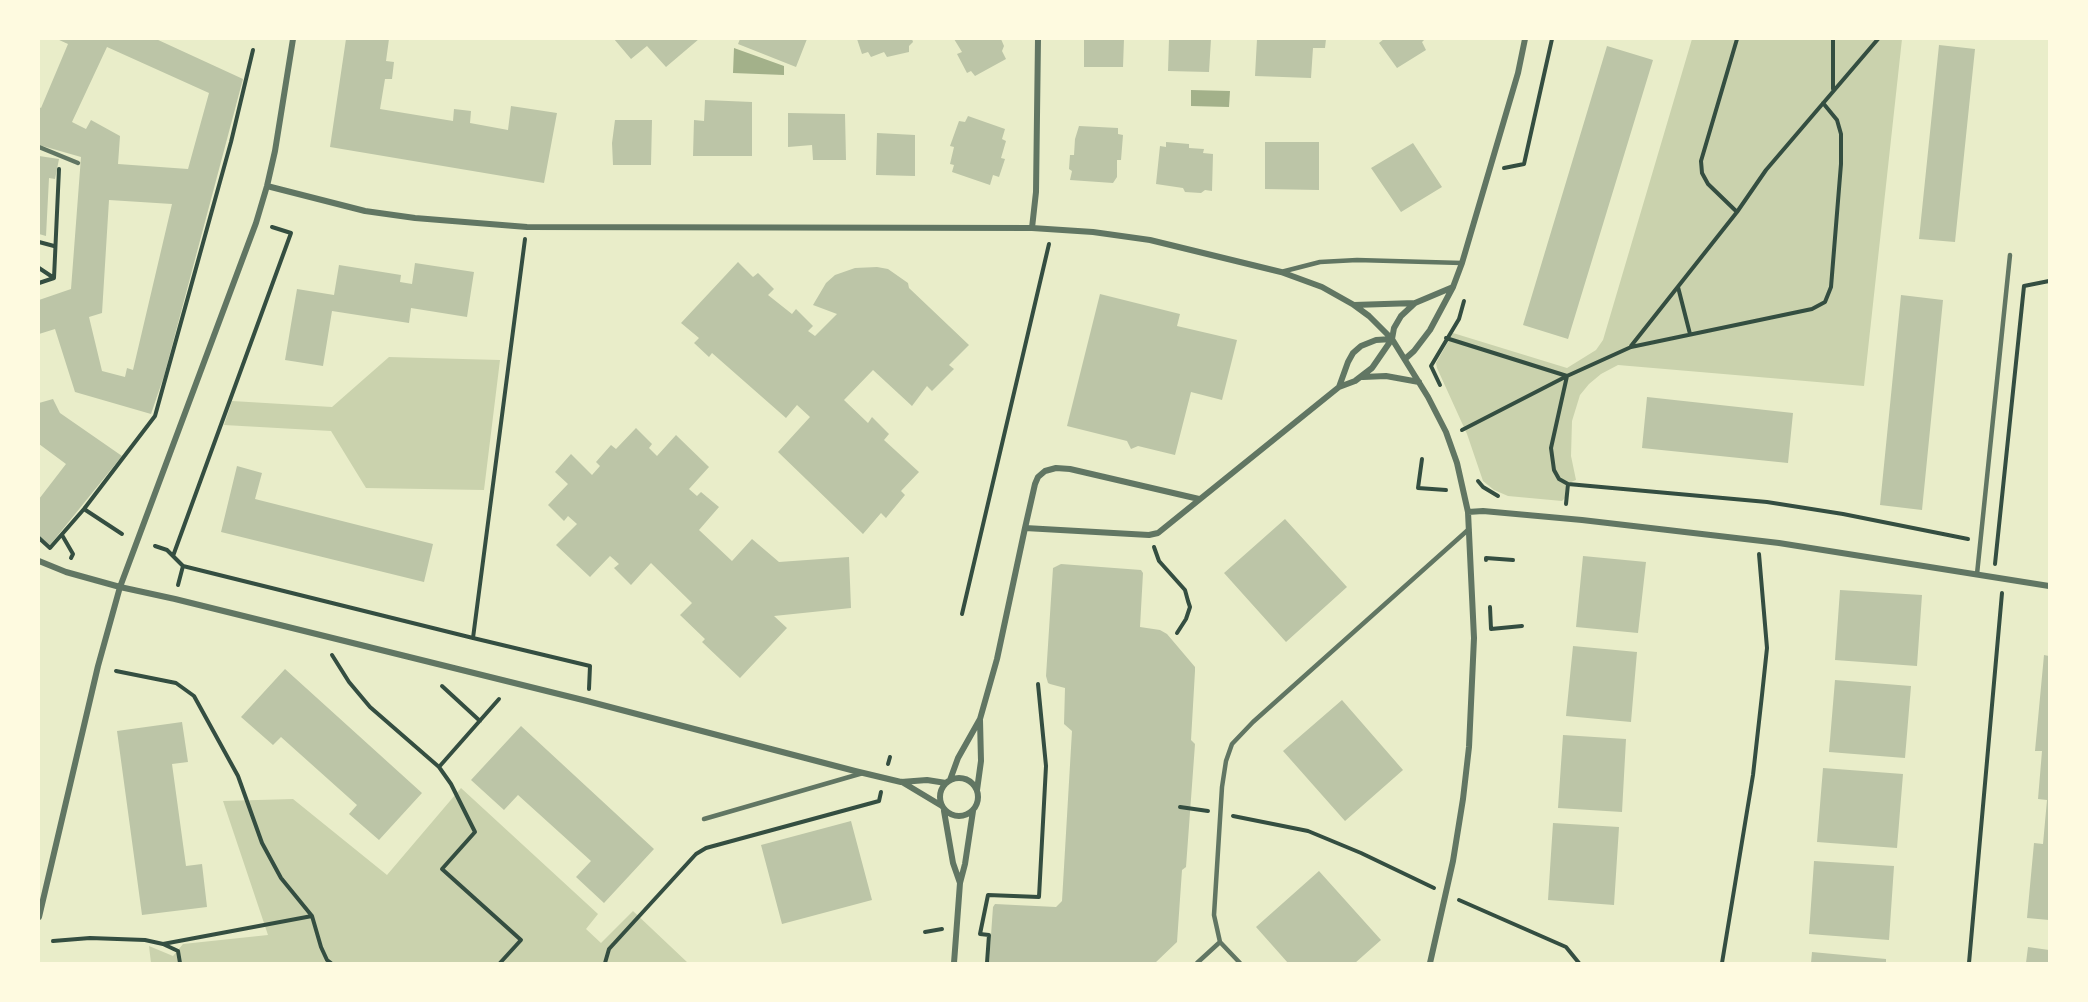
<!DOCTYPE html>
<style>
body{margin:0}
#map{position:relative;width:2088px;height:1002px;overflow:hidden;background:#e9edc9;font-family:"IBM Plex Sans",sans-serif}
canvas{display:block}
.frame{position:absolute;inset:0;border:40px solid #fefae0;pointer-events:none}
</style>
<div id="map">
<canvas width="2088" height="1002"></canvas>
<div class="frame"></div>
</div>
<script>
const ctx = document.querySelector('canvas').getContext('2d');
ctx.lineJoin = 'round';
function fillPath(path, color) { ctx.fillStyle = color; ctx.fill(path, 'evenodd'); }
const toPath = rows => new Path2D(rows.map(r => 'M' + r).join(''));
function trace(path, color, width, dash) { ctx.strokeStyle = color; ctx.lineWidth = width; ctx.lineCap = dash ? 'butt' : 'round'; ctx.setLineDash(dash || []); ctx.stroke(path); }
const green = toPath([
 [1692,39,1902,39,1864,386,1618,365,1601,374,1589,384,1580,395,1572,421,1571,456,1576,480,1566,484,1565,498,1562,501,1508,496,1494,490,1483,481,1467,434,1437,368,1436,363,1453,333,1567,368,1596,350,1603,340],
 [389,357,500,360,484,490,366,488,331,431,224,425,232,401,332,407],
 [461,788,598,914,586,929,601,943,633,911,688,963,151,963,149,946,173,956,183,944,268,935,223,801,293,799,387,875]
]);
const water = toPath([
 [734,48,784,66,784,75,733,73],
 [1191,90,1230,91,1229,107,1191,106]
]);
const building = toPath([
 [57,39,156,39,243,79,164,376,151,414,75,392,55,329,39,334,39,300,71,289,81,157,39,145,39,107,41,108,68,44],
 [107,47,209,93,188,169,118,164,120,136,91,120,86,129,72,122],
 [109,200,172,204,133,370,127,368,125,377,102,371,89,317,102,313],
 [346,39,389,39,386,61,394,62,392,79,385,79,380,109,453,121,454,109,471,111,470,123,508,130,511,106,557,113,544,183,330,147],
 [614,39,699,39,666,67,647,46,631,59],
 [740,39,807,39,796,67,738,44],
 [857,39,912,39,913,42,909,46,909,52,887,57,884,52,871,57,868,52,862,54],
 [954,39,1001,39,1004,46,1002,51,1006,59,975,76,971,71,967,73,957,54,962,52],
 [1084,39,1124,39,1123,67,1084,67],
 [1169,39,1211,39,1209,72,1168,71],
 [1257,39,1326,39,1325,48,1313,48,1311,78,1255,76],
 [1384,39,1425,39,1422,42,1426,50,1397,68,1379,43],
 [1939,45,1975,49,1955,242,1919,239],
 [1607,46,1653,60,1568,339,1523,325],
 [705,100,752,102,752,156,693,156,694,120,704,121],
 [788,113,845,114,846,160,813,160,812,145,788,147],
 [968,116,1005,129,1002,139,1006,141,1001,158,1005,159,999,177,993,175,990,185,952,172,954,165,950,164,954,147,950,146,959,121,965,122],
 [615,120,652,120,651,165,613,165,612,143],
 [1079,126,1118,128,1118,134,1123,135,1121,160,1117,160,1117,177,1113,183,1070,180,1072,171,1069,169,1070,155,1074,155,1075,139],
 [877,133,915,135,915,176,876,175],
 [1166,142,1189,144,1189,148,1204,149,1203,153,1213,154,1212,191,1205,190,1201,193,1185,192,1183,188,1156,184,1160,146,1166,147],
 [1265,142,1319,142,1319,190,1265,189],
 [1413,143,1442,187,1401,212,1371,168],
 [39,156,59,159,55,179,49,178,46,236,39,234],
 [738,262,753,277,758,273,774,289,768,295,792,314,796,309,813,326,808,331,815,336,837,314,813,305,826,283,835,275,855,268,877,267,888,269,908,283,909,288,969,345,949,365,954,369,932,391,927,386,912,406,873,370,844,400,868,423,872,417,889,434,884,440,919,472,901,491,905,495,886,518,881,513,863,534,778,452,810,417,797,405,786,418,712,353,709,357,694,343,699,338,681,323],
 [415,263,474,272,467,317,411,308,409,323,332,311,323,366,285,360,297,289,334,295,339,265,401,275,400,282,412,284],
 [1100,294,1180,314,1177,326,1237,340,1222,400,1191,392,1175,455,1138,446,1131,449,1127,441,1067,426],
 [1901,295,1943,300,1922,510,1880,505],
 [1647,397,1793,413,1788,463,1642,448],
 [53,399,60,413,122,456,50,545,39,536,39,499,66,464,39,444,39,403],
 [636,428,652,444,649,448,657,456,676,435,709,467,689,489,697,496,701,492,719,507,699,530,732,561,752,539,779,562,849,557,851,608,774,616,787,628,740,678,702,642,705,639,680,615,692,603,651,563,631,585,614,568,619,564,610,556,590,577,556,545,577,524,568,516,564,521,548,505,568,484,555,472,571,454,592,475,600,466,596,462,611,445,616,449],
 [237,466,262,473,255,499,433,544,424,582,221,532],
 [1285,519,1347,587,1286,642,1224,573],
 [1583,556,1646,562,1638,633,1576,627],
 [1061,564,1141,570,1143,573,1140,627,1160,630,1167,634,1195,667,1195,671,1191,740,1195,744,1186,867,1182,870,1177,942,1155,963,989,963,993,907,995,904,1056,907,1062,901,1072,731,1064,724,1065,688,1050,684,1048,683,1046,676,1053,568],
 [1840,590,1922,595,1917,666,1835,660],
 [1573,646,1637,652,1631,722,1566,716],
 [2044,655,2049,656,2049,920,2027,918,2034,843,2043,844,2047,800,2038,799,2042,751,2035,751],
 [285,669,422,793,379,840,349,814,357,805,281,737,273,745,241,717],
 [1835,680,1911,686,1905,758,1829,752],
 [1342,700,1403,770,1345,821,1283,751],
 [182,722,188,762,172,764,186,866,202,864,207,907,142,915,117,731],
 [521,726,654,849,604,903,576,877,591,861,518,795,504,810,471,780],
 [1563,735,1626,739,1622,812,1558,808],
 [1823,768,1903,774,1897,848,1817,842],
 [851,821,872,900,782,924,761,845],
 [1553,823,1619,827,1614,905,1548,900],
 [1814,861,1894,866,1889,940,1809,934],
 [1319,871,1381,940,1355,963,1288,963,1256,927],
 [2028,947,2049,950,2049,963,2026,963],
 [1812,952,1886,959,1886,963,1811,963]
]);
const path = toPath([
 [1833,39,1833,89],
 [1504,168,1524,164,1552,39],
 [1737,212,1708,184,1702,173,1701,161,1737,39],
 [525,239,473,638,590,666,589,689],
 [39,242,54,246],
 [39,268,54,278],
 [39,283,54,278,59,169],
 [1678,287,1690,334],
 [1446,338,1567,376,1551,448,1554,470,1559,479,1568,484],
 [1631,346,1737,212,1766,170,1878,39],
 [1440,385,1431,366,1459,319,1464,301],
 [1462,430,1567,376,1631,347,1812,309,1825,302,1831,287,1841,164,1841,134,1837,120,1823,103],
 [1422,459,1418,488,1446,490],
 [1478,481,1483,487,1498,496],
 [1566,504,1568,484,1767,502,1843,514,1968,539],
 [84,509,122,534],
 [62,535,73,554,71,558],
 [39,538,50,548,84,509,155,416,231,142,253,50],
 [155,546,167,550,183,566,473,638],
 [1154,547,1159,561,1185,590,1188,601,1190,607,1186,619,1177,633],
 [173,556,291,233,272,227],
 [1486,560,1486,558,1513,560],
 [1995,564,2024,286,2049,281],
 [178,585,183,566],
 [1490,607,1491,629,1522,626],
 [962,614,1049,244],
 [332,655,349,682,370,707,439,767,451,784,475,832,442,869,521,940,500,963],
 [116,671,176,683,194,696,238,776,262,843,281,878,312,916,163,944],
 [442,686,480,721],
 [888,764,890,757],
 [439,767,499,699],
 [1180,807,1208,811],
 [1233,816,1308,831,1361,853,1434,888],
 [1459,900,1566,947,1579,963],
 [312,916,321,947,327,960,331,963],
 [925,932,942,929],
 [53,941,90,938,145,940,163,944,178,951,180,963],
 [605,963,609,949,696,854,706,848,879,801,881,792],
 [987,963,989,935,980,934,988,895,1039,897,1046,766,1038,684],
 [1722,963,1753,775,1762,695,1767,648,1759,554],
 [1969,963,2002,593]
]);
const service = toPath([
 [39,147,78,163],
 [1281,272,1320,262,1357,260,1462,263],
 [1977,574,2010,255],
 [704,819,863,773],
 [1197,963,1220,942],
 [1240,963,1220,942,1214,915,1222,787,1226,761,1232,744,1253,722,1469,529]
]);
const minor = toPath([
 [267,186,365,211,415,218,527,227,1032,228,1093,232,1150,240,1281,272,1322,287,1354,305,1369,316,1392,339,1428,397,1446,432,1457,463,1468,512,1474,638,1469,747,1463,799,1453,861,1430,963],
 [1032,228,1036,192,1038,39],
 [1354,305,1415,303],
 [1405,359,1414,351,1430,330,1453,287,1462,263,1518,73,1525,39],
 [1363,377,1386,376,1419,382],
 [1339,387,1348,362,1353,353,1361,346,1376,340,1392,339],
 [1468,512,1483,511,1582,520,1779,543,2049,586],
 [1025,528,1149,535,1158,533,1339,387,1355,381,1372,368,1392,339,1394,328,1401,316,1415,303,1453,287],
 [39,561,66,572,120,587,175,599,587,701,855,771,901,782,927,780,946,783],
 '940 797a19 19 0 1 1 38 0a19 19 0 1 1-38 0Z',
 [950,780,958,758,980,719,997,659,1025,528,1035,484,1038,477,1045,471,1056,468,1070,469,1199,499],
 [902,782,942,806],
 [977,790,981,761,980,720],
 [944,811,953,863,960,883],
 [39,917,98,666,120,587,256,223,267,186,275,151,293,39],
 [954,963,960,883,965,864,973,811]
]);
fillPath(green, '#cad2ad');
fillPath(water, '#a3b18a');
fillPath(building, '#bcc5a7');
trace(path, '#344e41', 4);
trace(service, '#617663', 4.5);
trace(minor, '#617663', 6);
</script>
